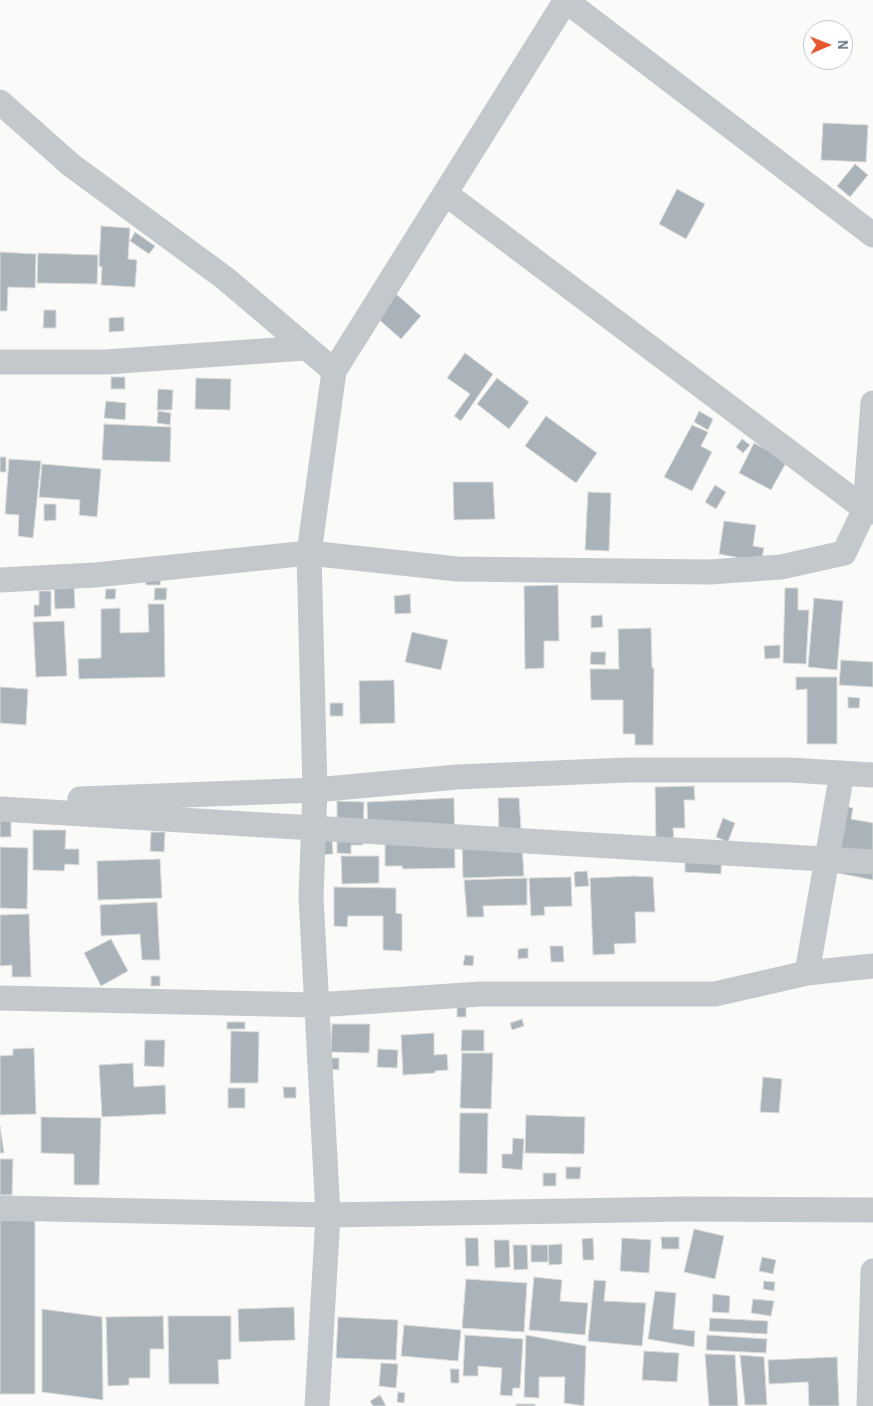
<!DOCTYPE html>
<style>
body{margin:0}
#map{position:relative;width:873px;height:1406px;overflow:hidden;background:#fafaf8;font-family:"Alegreya Sans",sans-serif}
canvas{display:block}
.north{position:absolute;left:803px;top:20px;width:50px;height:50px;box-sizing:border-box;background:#fff;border:1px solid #c1c8cd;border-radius:50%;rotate:89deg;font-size:14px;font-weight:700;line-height:20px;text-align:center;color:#657683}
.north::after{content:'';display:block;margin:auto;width:18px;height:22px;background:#e4572e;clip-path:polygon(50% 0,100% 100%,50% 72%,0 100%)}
</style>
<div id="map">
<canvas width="873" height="1406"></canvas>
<div class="north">N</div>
</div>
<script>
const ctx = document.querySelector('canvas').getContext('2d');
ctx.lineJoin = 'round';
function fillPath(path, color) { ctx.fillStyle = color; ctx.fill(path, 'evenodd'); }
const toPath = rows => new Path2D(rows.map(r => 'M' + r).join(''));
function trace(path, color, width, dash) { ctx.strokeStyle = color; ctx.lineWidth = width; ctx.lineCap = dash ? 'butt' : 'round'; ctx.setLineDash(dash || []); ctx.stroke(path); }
const building = toPath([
 [823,123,868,125,866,162,821,160,823,123],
 [855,164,868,175,850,197,837,186,855,164],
 [677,189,705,204,686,239,659,224,677,189],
 [101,226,130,228,128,259,137,260,135,287,101,285,102,267,99,266,101,226],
 [135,232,155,246,149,254,130,241,135,232],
 [0,252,36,254,35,288,8,287,7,311,0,311,0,252],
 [38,253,98,255,97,284,37,283,38,253],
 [395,293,421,316,401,339,375,316,395,293],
 [44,310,56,310,56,328,43,328,44,310],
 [124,317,124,331,109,332,109,318,124,317],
 [465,353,493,374,461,421,454,416,470,394,447,378,465,353],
 [111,377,125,377,125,389,111,389,111,377],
 [196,378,231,379,230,410,195,409,196,378],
 [497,378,529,402,509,429,477,404,497,378],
 [158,389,173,390,172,410,157,410,158,389],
 [106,401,126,403,125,420,104,418,106,401],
 [158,411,171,413,170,425,157,423,158,411],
 [699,411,713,419,708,430,694,422,699,411],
 [546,416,597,453,576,483,525,446,546,416],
 [104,424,171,427,170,462,102,460,104,424],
 [692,425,708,432,701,446,712,452,692,491,664,477,692,425],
 [742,439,750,445,743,453,736,447,742,439],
 [754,443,787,461,771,490,739,473,754,443],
 [0,457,6,457,6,472,0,472,0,457],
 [9,459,41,461,33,538,18,536,19,515,5,514,9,459],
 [42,464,101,469,97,517,79,515,80,500,39,497,42,464],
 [453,482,493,482,495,519,454,520,453,482],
 [715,485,726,492,716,509,705,502,715,485],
 [588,492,611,493,609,551,585,550,588,492],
 [44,504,56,504,56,520,44,521,44,504],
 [724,521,756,525,753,546,764,548,762,558,751,560,719,554,724,521],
 [145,574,161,575,160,585,146,585,145,574],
 [74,584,75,608,55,609,54,585,74,584],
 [558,585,559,641,544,641,544,668,525,669,524,586,558,585],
 [155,588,167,588,166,600,154,600,155,588],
 [785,588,798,588,798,610,809,610,806,664,783,663,785,588],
 [106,589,116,589,115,599,105,599,106,589],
 [39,591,51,591,51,616,34,617,34,605,39,605,39,591],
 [410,594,411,613,395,614,394,596,410,594],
 [814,598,843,601,837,670,808,667,814,598],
 [148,604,164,604,165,677,79,679,78,659,101,658,101,609,120,608,120,633,149,632,148,604],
 [602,615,603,627,591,628,591,616,602,615],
 [64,621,67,676,36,677,33,622,64,621],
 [651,628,652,668,654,668,653,745,635,745,635,734,623,734,623,700,591,700,590,669,619,669,618,629,651,628],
 [412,632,448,640,441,670,405,662,412,632],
 [780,645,780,658,765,659,764,646,780,645],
 [591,652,606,652,605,665,590,664,591,652],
 [841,660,873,662,873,687,839,685,841,660],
 [796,677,837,677,837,744,807,744,807,689,796,690,796,677],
 [394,680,395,723,360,724,359,681,394,680],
 [0,687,28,689,26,725,0,723,0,687],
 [848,697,860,698,859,708,848,708,848,697],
 [330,703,343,703,343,716,330,716,330,703],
 [694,786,695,800,684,800,685,828,673,828,674,842,656,843,655,787,694,786],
 [454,798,455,868,403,869,402,866,385,866,385,839,368,839,367,802,454,798],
 [498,798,519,798,524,876,463,878,462,843,499,830,498,798],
 [337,801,364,802,363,845,351,845,351,854,337,853,337,801],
 [840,805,853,808,851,819,873,823,873,880,828,871,840,805],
 [0,816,11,816,11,837,0,837,0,816],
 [723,818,735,823,728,842,716,837,723,818],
 [33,830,66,830,65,849,79,849,79,865,65,864,64,871,33,870,33,830],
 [151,832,165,832,164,852,150,851,151,832],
 [332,838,333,854,319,855,318,839,332,838],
 [722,843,721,874,685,872,685,852,722,843],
 [0,847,28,848,27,909,0,908,0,847],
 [341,856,379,856,379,883,342,884,341,856],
 [160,859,162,898,98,900,97,861,160,859],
 [587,871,589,886,575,887,574,872,587,871],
 [634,876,653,877,655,912,635,912,636,943,614,944,615,954,593,955,590,878,634,876],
 [571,877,572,906,544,907,545,915,531,916,529,878,571,877],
 [527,878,527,905,483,906,484,917,467,917,464,880,527,878],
 [334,887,396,888,396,913,402,914,402,951,383,950,383,916,348,916,347,927,334,926,334,887],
 [157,902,160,960,142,960,140,934,101,936,100,905,157,902],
 [29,914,31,977,12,977,12,965,0,966,0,915,29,914],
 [111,939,128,971,101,986,84,953,111,939],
 [550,946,563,946,564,962,551,962,550,946],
 [528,948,528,958,518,959,518,949,528,948],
 [465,955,474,956,473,966,463,965,465,955],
 [151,976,160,976,160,986,151,986,151,976],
 [457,1004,466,1004,466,1017,457,1017,457,1004],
 [522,1019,524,1026,512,1030,510,1023,522,1019],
 [227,1022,245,1022,245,1029,227,1029,227,1022],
 [332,1024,370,1024,369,1053,331,1052,332,1024],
 [462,1030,484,1030,484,1051,461,1051,462,1030],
 [231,1031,259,1032,258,1083,230,1083,231,1031],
 [434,1033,434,1055,447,1054,448,1070,435,1071,435,1073,403,1075,401,1035,434,1033],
 [145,1040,165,1040,164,1067,144,1066,145,1040],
 [34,1048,36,1114,0,1115,0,1056,13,1055,13,1049,34,1048],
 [378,1049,398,1050,397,1068,377,1067,378,1049],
 [462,1053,493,1053,491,1109,460,1108,462,1053],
 [331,1058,339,1058,339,1070,330,1069,331,1058],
 [133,1063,134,1087,165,1085,166,1114,102,1117,99,1065,133,1063],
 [763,1077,782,1079,779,1113,760,1112,763,1077],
 [283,1087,296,1087,296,1098,284,1098,283,1087],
 [228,1088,245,1088,245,1108,228,1108,228,1088],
 [460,1113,488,1113,487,1174,459,1173,460,1113],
 [526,1115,585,1117,584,1154,525,1153,526,1115],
 [41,1117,101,1118,99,1185,74,1185,74,1154,41,1153,41,1117],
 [0,1126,4,1153,0,1153,0,1126],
 [513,1138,524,1139,522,1170,502,1168,502,1154,512,1154,513,1138],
 [0,1159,13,1159,12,1195,0,1195,0,1159],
 [566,1167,581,1167,580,1179,566,1179,566,1167],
 [543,1173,556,1173,556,1186,543,1186,543,1173],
 [0,1220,35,1221,35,1394,0,1394,0,1220],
 [694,1229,724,1236,715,1279,684,1272,694,1229],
 [661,1237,679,1237,679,1249,662,1249,661,1237],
 [465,1238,478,1238,479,1266,466,1266,465,1238],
 [593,1238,594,1260,583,1260,582,1239,593,1238],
 [622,1238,651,1240,649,1273,620,1271,622,1238],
 [494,1240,509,1240,510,1267,495,1268,494,1240],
 [562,1244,562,1264,549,1265,548,1245,562,1244],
 [513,1245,527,1245,528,1269,514,1270,513,1245],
 [531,1245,548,1245,548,1262,531,1262,531,1245],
 [762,1257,776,1260,773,1274,759,1271,762,1257],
 [534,1277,562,1280,560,1301,588,1303,585,1335,529,1330,534,1277],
 [466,1279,527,1283,524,1332,462,1328,466,1279],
 [594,1280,606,1281,604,1301,646,1303,642,1346,588,1341,594,1280],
 [764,1281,775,1282,774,1291,763,1289,764,1281],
 [655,1291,676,1293,673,1329,695,1331,694,1347,648,1339,655,1291],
 [713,1294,730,1296,729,1313,712,1312,713,1294],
 [753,1299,774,1301,771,1316,751,1313,753,1299],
 [294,1307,295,1340,239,1342,238,1309,294,1307],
 [42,1309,102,1317,103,1400,42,1392,42,1309],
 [163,1316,164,1349,150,1349,150,1378,129,1378,129,1385,108,1386,106,1317,163,1316],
 [168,1316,231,1316,231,1359,218,1360,219,1384,169,1384,168,1316],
 [338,1317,398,1320,396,1360,336,1358,338,1317],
 [710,1318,768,1321,767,1334,709,1331,710,1318],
 [404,1325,461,1330,458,1361,401,1356,404,1325],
 [465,1335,523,1339,520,1388,513,1388,512,1396,500,1395,502,1368,478,1366,478,1376,463,1376,465,1335],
 [526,1335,586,1346,584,1406,564,1403,565,1377,539,1377,539,1398,524,1397,526,1335],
 [707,1335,767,1339,766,1353,706,1350,707,1335],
 [644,1351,679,1353,677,1382,642,1380,644,1351],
 [705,1354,735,1355,738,1406,709,1406,705,1354],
 [740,1355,764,1357,767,1405,745,1405,740,1355],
 [837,1357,839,1406,809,1406,808,1382,769,1384,768,1360,837,1357],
 [381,1363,398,1364,396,1388,379,1386,381,1363],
 [450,1369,459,1369,459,1383,451,1383,450,1369],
 [398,1392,405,1393,404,1403,397,1402,398,1392],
 [380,1395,386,1406,373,1406,370,1401,380,1395],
 [516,1404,535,1404,535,1406,516,1406,516,1404]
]);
const street = toPath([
 [565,0,873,235],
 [0,102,71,165,226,279,334,371],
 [446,194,865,509,873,512],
 [0,362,106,362,305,348],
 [0,580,95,575,309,553,457,569,710,572,781,567,844,553,865,509,873,403],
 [80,799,315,790,457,777,628,770,790,770,873,775],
 [0,809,873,862],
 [807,973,842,773],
 [0,998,316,1005,481,994,715,994,807,973,873,966],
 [0,1208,328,1215,687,1209,873,1210],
 [317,1406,328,1215,311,897,315,790,309,553,334,371,566,0],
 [869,1406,873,1271]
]);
fillPath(building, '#aab3b9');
trace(building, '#dcdcda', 1);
trace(street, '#c3c8cc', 25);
</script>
